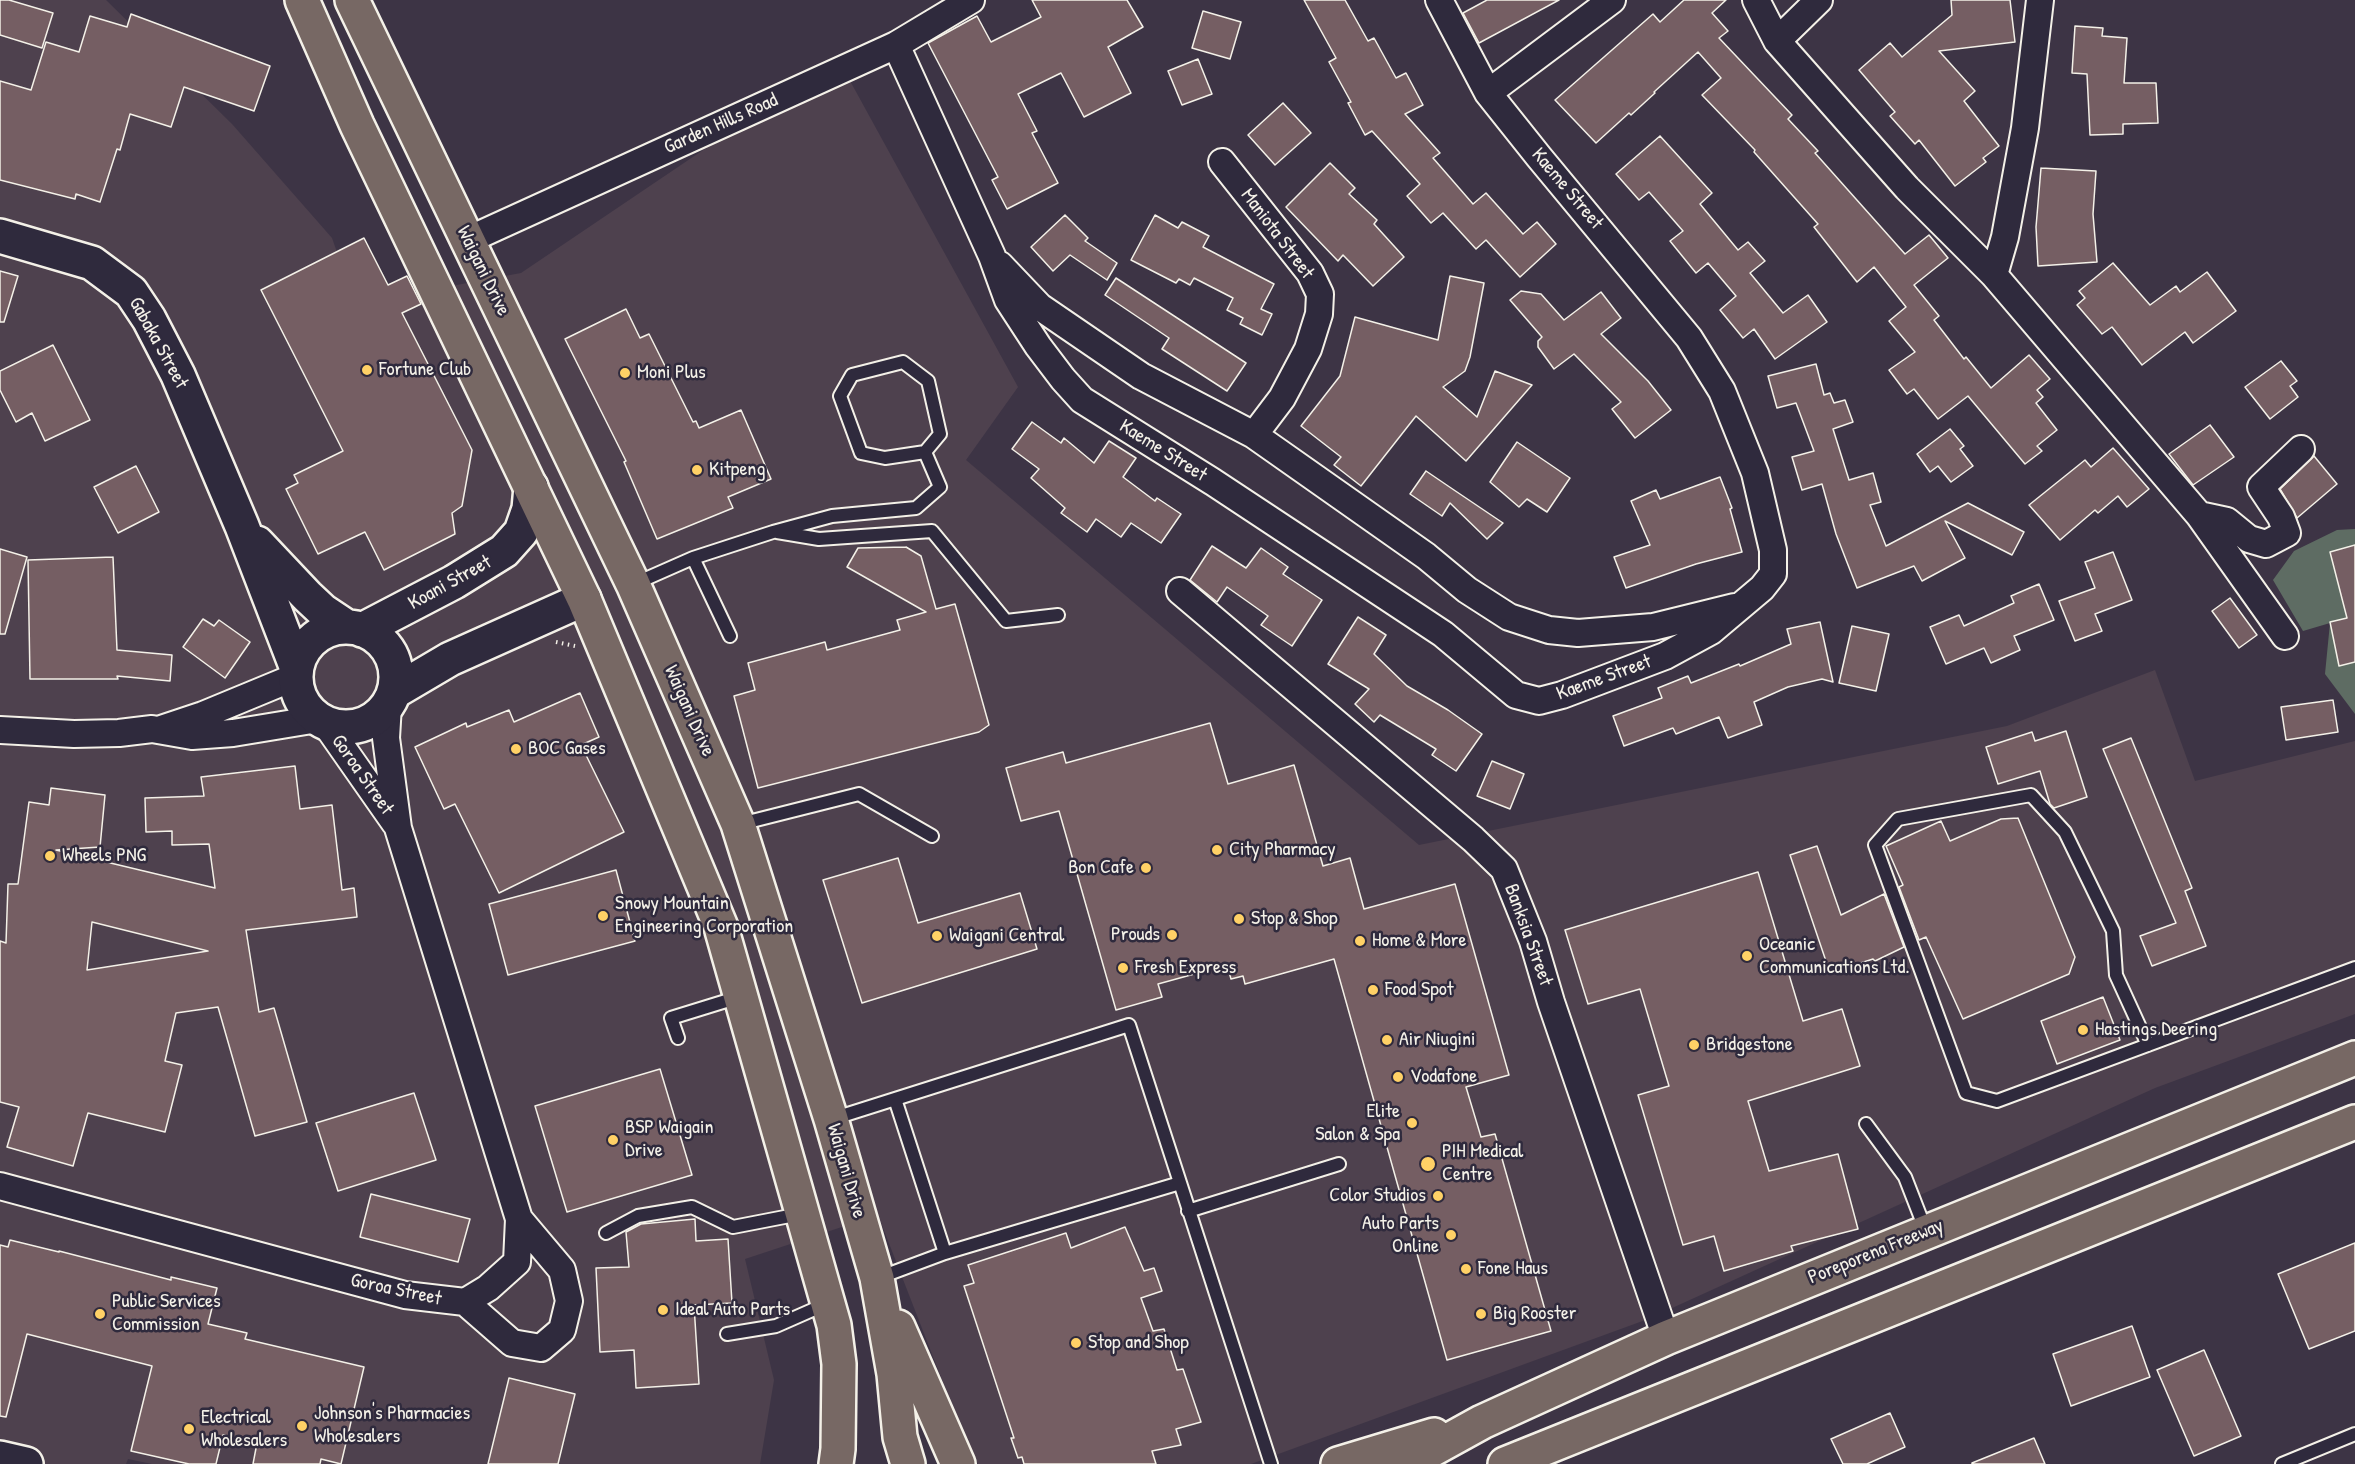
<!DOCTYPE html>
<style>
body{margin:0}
canvas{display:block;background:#3d3445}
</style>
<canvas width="2355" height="1464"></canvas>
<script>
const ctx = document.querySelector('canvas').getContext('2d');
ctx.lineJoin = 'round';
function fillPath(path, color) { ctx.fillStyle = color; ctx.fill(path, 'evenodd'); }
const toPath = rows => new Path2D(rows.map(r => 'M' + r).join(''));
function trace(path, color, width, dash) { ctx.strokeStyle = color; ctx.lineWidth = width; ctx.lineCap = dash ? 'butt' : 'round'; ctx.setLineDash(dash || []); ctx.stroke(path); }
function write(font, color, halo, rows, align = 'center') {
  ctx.font = font + ' "Patrick Hand",sans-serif'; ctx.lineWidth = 5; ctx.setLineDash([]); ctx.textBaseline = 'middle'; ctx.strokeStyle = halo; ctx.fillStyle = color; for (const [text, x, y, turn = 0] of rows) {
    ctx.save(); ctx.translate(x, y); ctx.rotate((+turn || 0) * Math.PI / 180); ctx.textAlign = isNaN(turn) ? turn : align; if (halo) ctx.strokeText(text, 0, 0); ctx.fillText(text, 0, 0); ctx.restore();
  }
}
const built = toPath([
 [0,0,106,0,232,124,332,238,355,304,521,273,838,59,1018,387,966,460,1419,845,2007,726,2155,670,2195,781,2355,741,2355,1014,2155,1088,1648,1319,1251,1464,978,1464,958,1421,878,1215,745,1259,774,1380,760,1464,152,1464,128,1459,126,1464,0,1464]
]);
const green = toPath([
 [2355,529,2355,714,2325,674,2330,623,2303,631,2273,580,2294,551,2337,530]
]);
const building = toPath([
 [0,0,9,0,53,13,42,48,0,35,0,0],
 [1032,0,1127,0,1143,27,1108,47,1131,93,1084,117,1061,73,1018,94,1037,131,1032,133,1058,183,1007,209,992,180,998,177,928,43,977,16,991,42,1041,17,1032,0],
 [1304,0,1345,0,1368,41,1374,38,1396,78,1406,73,1423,105,1405,114,1440,153,1433,158,1473,204,1486,193,1523,234,1537,222,1556,244,1520,277,1486,240,1476,249,1443,213,1431,223,1407,196,1420,184,1372,131,1365,135,1348,103,1351,102,1329,62,1336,58,1304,0],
 [1487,0,1559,0,1479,43,1463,13,1487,0],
 [1684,0,1726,0,1712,13,1728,31,1719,38,1792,115,1788,119,1818,151,1815,153,1905,254,1929,235,1948,258,1914,285,1939,316,1934,320,1964,359,1966,357,1991,388,2029,355,2050,379,2037,390,2043,397,2036,403,2057,430,2037,446,2042,451,2025,464,1968,396,1938,419,1914,389,1907,394,1889,370,1915,352,1889,321,1906,307,1874,267,1857,282,1814,227,1818,224,1754,152,1755,150,1702,95,1721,78,1698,52,1654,92,1655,93,1631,115,1629,113,1596,143,1555,100,1653,14,1660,22,1684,0],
 [1951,0,2010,0,2015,42,1939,51,1975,91,1964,101,1999,146,1983,158,1986,162,1955,186,1919,140,1915,144,1890,116,1895,112,1859,70,1890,43,1902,57,1952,15,1951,0],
 [1203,11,1241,22,1230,59,1192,48,1203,11],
 [131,14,270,66,254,111,184,87,171,127,130,114,120,150,117,149,100,202,76,194,75,199,0,180,0,81,31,90,46,42,79,52,90,16,127,27,131,14],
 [2075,26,2103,28,2102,36,2127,38,2124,83,2156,83,2158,123,2123,124,2123,134,2090,135,2087,74,2072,73,2075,26],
 [1198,59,1212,94,1182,105,1168,71,1198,59],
 [1283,103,1311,133,1275,165,1248,135,1283,103],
 [1660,136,1712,193,1700,204,1738,250,1748,242,1765,261,1750,273,1783,313,1808,295,1827,322,1775,359,1754,329,1743,338,1720,310,1736,296,1708,263,1696,273,1670,241,1683,231,1649,192,1639,200,1616,174,1660,136],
 [1330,163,1355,188,1349,194,1377,220,1374,224,1404,257,1373,286,1343,255,1338,261,1286,207,1330,163],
 [2041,168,2096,171,2093,214,2097,262,2038,266,2036,227,2041,168],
 [1065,215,1088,238,1085,241,1117,263,1107,280,1070,255,1053,271,1031,247,1065,215],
 [1155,215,1178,228,1182,222,1209,236,1203,247,1274,284,1261,309,1272,314,1262,335,1240,324,1243,318,1227,310,1233,298,1194,278,1190,285,1179,279,1176,283,1131,260,1155,215],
 [364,238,388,285,407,276,421,304,402,313,472,450,462,506,452,513,455,534,384,570,365,532,318,554,286,489,298,483,294,475,343,451,261,290,364,238],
 [2113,263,2150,305,2176,286,2180,292,2207,272,2236,311,2193,343,2185,332,2142,365,2112,327,2102,334,2077,305,2085,298,2079,291,2113,263],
 [0,271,18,276,4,322,0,322,0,271],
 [1450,276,1484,283,1470,357,1465,371,1443,387,1477,417,1495,371,1532,385,1466,461,1416,416,1361,486,1334,465,1341,457,1301,426,1340,376,1355,317,1438,340,1450,276],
 [1116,278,1246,363,1227,391,1162,349,1169,338,1105,295,1116,278],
 [1521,291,1541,294,1564,320,1601,292,1621,318,1601,334,1648,381,1671,410,1635,438,1612,409,1621,402,1574,354,1554,369,1538,347,1538,341,1542,337,1510,300,1521,291],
 [626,309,640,338,649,334,693,422,696,421,699,428,741,410,771,479,728,497,733,508,657,539,624,462,626,461,565,339,626,309],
 [53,345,90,420,45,441,32,413,16,422,0,390,0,371,53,345],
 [2281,361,2297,381,2290,386,2298,397,2270,419,2245,387,2281,361],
 [1816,364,1824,395,1830,393,1834,403,1845,400,1853,422,1833,429,1849,480,1873,473,1881,502,1870,505,1886,546,1968,503,2024,532,2012,555,1945,521,1965,558,1922,581,1914,566,1857,588,1836,534,1822,484,1802,490,1792,457,1814,451,1796,403,1777,408,1768,376,1816,364],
 [1032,422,1061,443,1064,438,1094,463,1109,441,1136,458,1123,477,1155,501,1157,498,1181,514,1161,543,1131,523,1121,537,1096,519,1087,532,1061,513,1065,508,1031,478,1039,469,1012,449,1032,422],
 [2210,425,2234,457,2193,485,2169,454,2210,425],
 [1950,429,1964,446,1960,449,1973,466,1951,482,1938,466,1930,472,1917,454,1950,429],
 [1517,442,1570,478,1547,512,1527,499,1519,507,1490,482,1517,442],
 [2113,448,2149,489,2127,507,2118,496,2098,513,2095,510,2060,540,2029,505,2085,460,2091,467,2113,448],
 [2314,456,2337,484,2297,518,2280,489,2314,456],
 [136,466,159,512,118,533,94,487,136,466],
 [1426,471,1454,490,1503,523,1487,539,1450,503,1442,516,1410,494,1426,471],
 [1720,477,1732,508,1730,509,1742,552,1696,564,1626,588,1614,557,1650,545,1631,501,1656,490,1660,499,1720,477],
 [2355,545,2355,662,2339,666,2330,622,2347,618,2330,552,2355,545],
 [1212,546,1246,568,1261,548,1288,567,1283,574,1322,600,1292,646,1261,625,1268,616,1227,587,1217,602,1190,580,1212,546],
 [906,547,921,556,936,609,955,604,989,725,979,732,758,788,734,696,755,690,748,663,825,642,827,650,900,630,897,620,926,612,847,567,858,548,906,547],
 [0,549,27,557,5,634,0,634,0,549],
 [2113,552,2132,600,2095,614,2102,631,2075,641,2059,601,2095,588,2085,562,2113,552],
 [113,557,117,650,172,655,170,681,117,676,118,679,30,679,28,560,113,557],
 [2039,584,2054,620,2014,636,2020,650,1991,663,1984,648,1946,664,1930,627,1959,615,1964,626,2014,603,2011,596,2039,584],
 [2230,598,2257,635,2239,648,2212,611,2230,598],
 [1358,617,1386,635,1374,654,1407,686,1448,710,1482,734,1456,771,1432,755,1436,749,1380,715,1374,722,1355,704,1369,689,1328,664,1358,617],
 [203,619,214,626,219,620,250,642,225,678,183,647,203,619],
 [1820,622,1833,682,1822,679,1788,687,1754,702,1762,725,1728,738,1719,717,1676,734,1673,728,1624,746,1613,716,1662,698,1658,688,1688,676,1691,683,1739,664,1740,666,1791,644,1787,629,1820,622],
 [1852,626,1889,634,1876,691,1839,683,1852,626],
 [580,693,599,737,581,745,624,832,499,893,455,804,444,809,415,747,466,723,467,727,509,710,514,722,580,693],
 [2333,700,2338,732,2286,740,2281,707,2333,700],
 [1210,723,1228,784,1294,765,1323,866,1350,858,1364,909,1455,884,1509,1075,1466,1087,1481,1137,1495,1134,1551,1331,1447,1360,1334,959,1245,984,1243,976,1231,979,1227,965,1158,984,1162,997,1116,1010,1059,811,1021,821,1006,768,1063,752,1066,763,1210,723],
 [2066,731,2087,797,2054,808,2050,804,2040,771,1998,784,1986,747,2032,732,2035,741,2066,731],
 [2131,738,2192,888,2185,891,2206,946,2152,966,2140,936,2176,923,2103,749,2131,738],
 [1492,761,1524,774,1510,809,1477,796,1492,761],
 [295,766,300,809,332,805,342,890,354,888,357,917,246,930,259,1012,274,1008,307,1122,255,1136,218,1007,176,1013,165,1061,182,1065,165,1132,88,1113,73,1166,7,1147,19,1107,0,1102,0,941,6,943,8,884,18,884,29,802,49,805,51,788,105,795,100,847,56,850,215,888,209,844,172,845,172,831,146,832,145,798,204,796,201,777,295,766],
 [92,922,208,951,87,970,92,922],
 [2018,818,2075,957,2069,974,1963,1019,1926,937,1919,940,1899,887,1903,885,1886,846,1941,821,1950,841,2001,819,2018,818],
 [1817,846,1841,915,1884,894,1904,947,1875,961,1873,959,1830,973,1790,855,1817,846],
 [898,858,918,923,1020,893,1037,949,862,1003,823,880,898,858],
 [616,870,635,941,508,975,489,904,616,870],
 [1758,872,1803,1021,1842,1009,1860,1066,1748,1101,1769,1171,1838,1154,1858,1229,1791,1246,1793,1251,1724,1271,1714,1236,1683,1245,1638,1095,1669,1086,1640,989,1588,1004,1565,930,1758,872],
 [2103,997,2120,1040,2057,1064,2041,1021,2103,997],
 [660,1069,692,1175,567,1212,535,1106,660,1069],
 [414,1093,436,1160,338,1191,316,1123,414,1093],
 [371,1194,470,1219,458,1262,360,1237,371,1194],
 [695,1219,696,1241,728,1239,732,1303,694,1305,699,1384,636,1388,634,1350,600,1352,596,1268,629,1267,626,1232,641,1224,695,1219],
 [1125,1227,1144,1271,1154,1268,1162,1291,1141,1298,1153,1331,1164,1329,1177,1370,1183,1369,1201,1422,1176,1429,1181,1445,1152,1451,1156,1464,1024,1464,1022,1457,1018,1458,1011,1438,1014,1438,964,1286,974,1283,968,1265,1066,1233,1071,1248,1125,1227],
 [10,1240,59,1252,59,1251,171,1280,171,1277,217,1288,208,1324,247,1333,245,1339,364,1367,341,1464,321,1459,320,1464,253,1464,257,1443,223,1435,216,1464,189,1464,131,1451,152,1366,27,1334,6,1417,0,1416,0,1245,8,1247,10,1240],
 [2355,1243,2355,1331,2309,1349,2278,1274,2355,1243],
 [2132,1326,2150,1377,2071,1406,2053,1354,2132,1326],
 [2204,1350,2241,1436,2194,1456,2157,1370,2204,1350],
 [509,1378,575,1394,558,1464,488,1464,509,1378],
 [1890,1413,1905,1447,1867,1464,1843,1464,1831,1439,1890,1413],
 [2034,1438,2045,1464,1972,1464,1972,1463,2034,1438]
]);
const path = toPath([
 [556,642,575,646]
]);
const lane = toPath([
 [777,532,819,539,932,531,1006,621,1058,615],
 [693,558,773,532,832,516,916,508,940,487,925,452,885,458,861,453,840,396,852,375,903,362,928,381,940,434,925,452],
 [634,584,693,558,730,636],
 [740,824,859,794,932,836],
 [678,1038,671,1018,739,997],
 [2148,1045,2116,975,2113,931,2065,832,2031,795,1898,819,1875,845,1966,1093,1997,1101,2355,968],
 [895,1099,945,1253],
 [832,1119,1129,1025,1271,1464],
 [1866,1124,1905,1177,1926,1231],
 [1188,1211,1339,1164],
 [606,1233,638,1216,692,1207,733,1227,800,1214],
 [878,1278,945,1253,1180,1183],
 [727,1334,776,1326,826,1304],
 [2282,1464,2355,1434]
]);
const street = toPath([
 [1756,0,1777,41,1907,188,1994,275,2199,515,2285,636],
 [1777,41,1819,0],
 [896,45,992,256,1008,300,1038,346,1063,379,1082,400,1213,482,1443,634,1516,695,1539,701,1562,695,1665,656,1711,631,1762,588,1773,574,1773,550,1755,473,1722,391,1689,338,1539,157,1488,93,1439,0],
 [1488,93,1612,0],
 [1222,162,1310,273,1320,294,1319,314,1308,349,1282,398,1254,435],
 [468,240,896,45,971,0],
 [1000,265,1040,307,1141,376,1254,435,1426,556,1467,590,1509,617,1549,630,1578,633,1653,627,1734,607],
 [1994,275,2005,237,2025,128,2040,0],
 [2199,515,2227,521,2249,539,2266,544,2287,533,2281,517,2261,487,2301,449],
 [1180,591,1473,839,1504,869,1533,941,1551,1002,1666,1338],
 [325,723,395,823],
 [161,729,203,715,295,677],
 [0,730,74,734,119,733,152,729,192,736,233,733,318,719],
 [0,1186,405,1295,465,1302,488,1288,517,1262,519,1219,398,828,386,738,388,705],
 [465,1302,512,1343,541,1348,562,1330,569,1301,562,1270,519,1219]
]);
const secondary = toPath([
 [0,236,92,263,131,292,149,319,178,375,242,526,296,666],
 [257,543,307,596,323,611,347,627],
 '296 677a50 50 0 1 1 100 0a50 50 0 1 1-100 0Z',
 [362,630,454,582,504,551,521,532,529,509,531,487],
 [394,692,450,659,584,599],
 [0,1458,26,1464]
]);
const highway = toPath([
 [302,0,357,125,584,599,721,927,834,1325,839,1364,838,1449,836,1464],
 [352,0,633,584,738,824,831,1119,877,1278,894,1374,900,1437,908,1464],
 [898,1327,958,1464],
 [1338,1464,1434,1435],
 [1406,1464,1482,1422,1666,1338,2355,1058],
 [1505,1464,2355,1122]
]);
const markers = [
 [367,370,6,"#ffd166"],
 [625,373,6,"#ffd166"],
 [697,470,6,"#ffd166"],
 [516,749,6,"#ffd166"],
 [1217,850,6,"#ffd166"],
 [50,856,6,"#ffd166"],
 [1146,868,6,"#ffd166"],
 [603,916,6,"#ffd166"],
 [1239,919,6,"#ffd166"],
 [1172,935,6,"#ffd166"],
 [937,936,6,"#ffd166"],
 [1360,941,6,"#ffd166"],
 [1747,956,6,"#ffd166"],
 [1123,968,6,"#ffd166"],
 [1373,990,6,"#ffd166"],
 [2083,1030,6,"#ffd166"],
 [1387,1040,6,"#ffd166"],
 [1694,1045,6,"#ffd166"],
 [1398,1077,6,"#ffd166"],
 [1412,1123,6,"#ffd166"],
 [613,1140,6,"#ffd166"],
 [1428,1164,8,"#ffd166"],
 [1438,1196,6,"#ffd166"],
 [1451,1235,6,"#ffd166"],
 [1466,1269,6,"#ffd166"],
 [663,1310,6,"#ffd166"],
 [100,1314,6,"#ffd166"],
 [1481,1314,6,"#ffd166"],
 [1076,1343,6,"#ffd166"],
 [302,1426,6,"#ffd166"],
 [189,1429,6,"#ffd166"]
];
const streetNames = [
 ["Garden Hills Road",721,124,-24],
 ["Kaeme Street",1567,189,50],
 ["Maniota Street",1277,234,53],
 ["Waigani Drive",483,271,64],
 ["Gabaka Street",158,343,61],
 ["Kaeme Street",1163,451,32],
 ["Koani Street",450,583,-29],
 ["Kaeme Street",1604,678,-20],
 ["Waigani Drive",689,711,66],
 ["Goroa Street",362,775,55],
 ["Banksia Street",1528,935,70],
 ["Waigani Drive",846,1171,74],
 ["Poreporena Freeway",1876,1252,-22],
 ["Goroa Street",396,1290,12]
];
const poiNames = [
 ["Fortune Club",379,370],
 ["Moni Plus",637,373],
 ["Kitpeng",709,470],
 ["BOC Gases",528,749],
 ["City Pharmacy",1229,850],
 ["Wheels PNG",62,856],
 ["Bon Cafe",1134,868,"right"],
 ["Snowy Mountain",615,904],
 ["Engineering Corporation",615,927],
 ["Stop & Shop",1251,919],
 ["Prouds",1160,935,"right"],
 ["Waigani Central",949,936],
 ["Home & More",1372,941],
 ["Oceanic",1759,945],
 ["Communications Ltd.",1759,968],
 ["Fresh Express",1135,968],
 ["Food Spot",1385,990],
 ["Hastings Deering",2095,1030],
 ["Air Niugini",1399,1040],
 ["Bridgestone",1706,1045],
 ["Vodafone",1410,1077],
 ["Elite",1400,1112,"right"],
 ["Salon & Spa",1400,1135,"right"],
 ["BSP Waigain",625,1128],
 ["Drive",625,1151],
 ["PIH Medical",1442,1152],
 ["Centre",1442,1175],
 ["Color Studios",1426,1196,"right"],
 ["Auto Parts",1439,1224,"right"],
 ["Online",1439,1247,"right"],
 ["Fone Haus",1478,1269],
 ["Public Services",112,1302],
 ["Commission",112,1325],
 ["Ideal Auto Parts",675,1310],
 ["Big Rooster",1493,1314],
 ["Stop and Shop",1088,1343],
 ["Johnson's Pharmacies",314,1414],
 ["Wholesalers",314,1437],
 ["Electrical",201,1418],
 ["Wholesalers",201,1441]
];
fillPath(built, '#4e414e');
fillPath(green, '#5e6c63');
fillPath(building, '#755e63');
trace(building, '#f4f1e8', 1.5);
trace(lane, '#f4f1e8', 16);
trace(street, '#f4f1e8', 30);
trace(secondary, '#f4f1e8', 38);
trace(highway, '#f4f1e8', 38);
trace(path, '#f4f1e8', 4, [1.5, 4.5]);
trace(lane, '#2f2a3d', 12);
trace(street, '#2f2a3d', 26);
trace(secondary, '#2f2a3d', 33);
trace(highway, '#776864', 33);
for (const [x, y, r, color] of markers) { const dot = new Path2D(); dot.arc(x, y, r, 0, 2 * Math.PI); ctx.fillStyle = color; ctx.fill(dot); trace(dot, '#2f2a3d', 2); }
write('20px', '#f4f1e8', '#2f2a3d', streetNames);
write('20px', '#f4f1e8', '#2f2a3d', poiNames, 'left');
</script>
